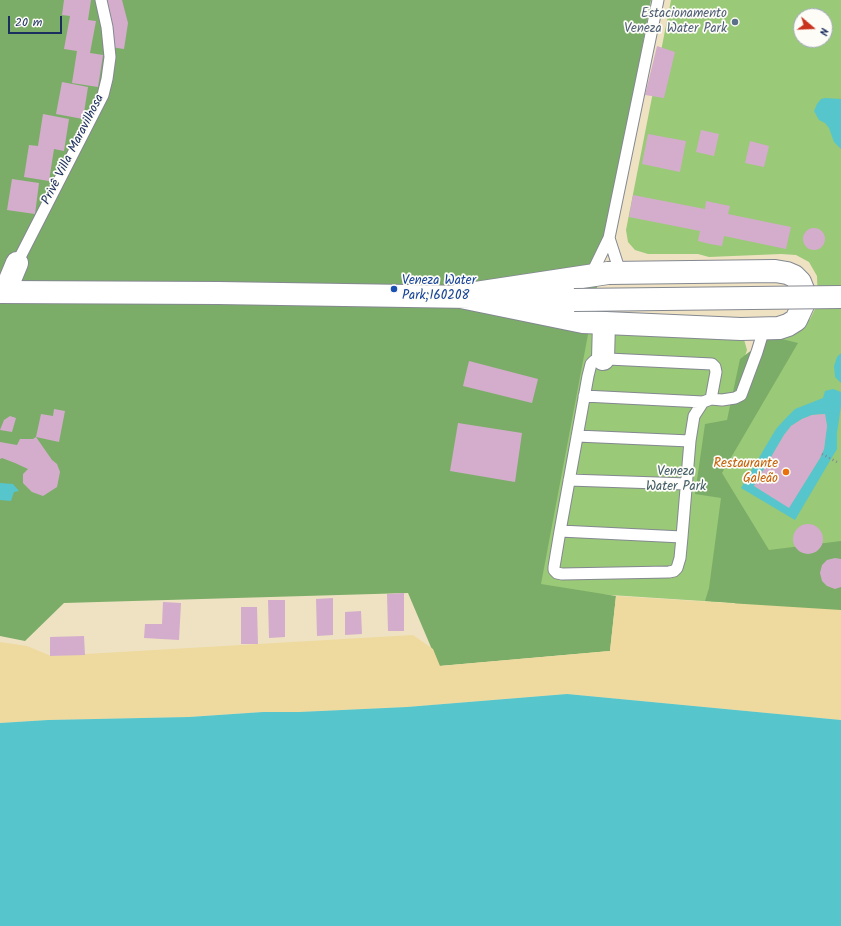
<!DOCTYPE html>
<meta charset="utf-8">
<style>
body{margin:0}
#map{position:relative;width:841px;height:926px;overflow:hidden;background:#eee2c3;font-family:Kalam,sans-serif}
canvas{display:block}
.north{position:absolute;left:793px;top:8px;width:40px;height:40px;box-sizing:border-box;background:#fdfcf7;border:1px solid #a3aaba;border-radius:50%;rotate:109deg;font-size:11px;font-weight:700;line-height:16px;text-align:center;color:#1b2f5e}
.north::after{content:'';display:block;margin:auto;width:14px;height:18px;background:#c8321e;clip-path:polygon(50% 0,100% 100%,50% 72%,0 100%)}
.scale{position:absolute;left:8px;top:16px;width:54px;height:18px;box-sizing:border-box;border:2px solid #1b2f5e;border-top:0;padding-left:5px;font-size:12px;line-height:14px;white-space:nowrap;color:#1b2f5e;-webkit-text-stroke:3px #fdfcf7;paint-order:stroke}
</style>
<div id="map">
<canvas width="841" height="926"></canvas>
<div class="north">N</div>
<div class="scale">20 m</div>
</div>
<script>
const ctx = document.querySelector('canvas').getContext('2d');
ctx.lineJoin = 'round';
function fillPath(path, color) { ctx.fillStyle = color; ctx.fill(path, 'evenodd'); }
const toPath = rows => new Path2D(rows.map(r => 'M' + r).join(''));
function trace(path, color, width, dash) { ctx.strokeStyle = color; ctx.lineWidth = width; ctx.lineCap = dash ? 'butt' : 'round'; ctx.setLineDash(dash || []); ctx.stroke(path); }
function write(font, color, halo, rows, align = 'center') {
  ctx.font = font + ' Kalam,sans-serif'; ctx.lineWidth = 3.5; ctx.setLineDash([]); ctx.textBaseline = 'middle'; ctx.strokeStyle = halo; ctx.fillStyle = color; for (const [text, x, y, turn = 0] of rows) {
    ctx.save(); ctx.translate(x, y); ctx.rotate((+turn || 0) * Math.PI / 180); ctx.textAlign = isNaN(turn) ? turn : align; if (halo) ctx.strokeText(text, 0, 0); ctx.fillText(text, 0, 0); ctx.restore();
  }
}
const green = toPath([
 [671,0,841,0,841,610,534,590,586,332,743,336,747,350,737,380,778,336,810,319,818,303,817,276,809,262,796,255,781,254,709,257,698,254,648,254,635,250,628,242,626,230],
 [801,16,825,16,825,40,801,40]
]);
const forest = toPath([
 [0,0,651,0,541,584,616,596,610,651,439,666,408,593,64,603,25,641,0,636],
 [770,336,798,343,722,473,769,550,841,541,841,677,734,603,705,601,709,588,721,498,695,494,705,424,727,420,740,359]
]);
const sand = toPath([
 [616,596,841,610,841,720,567,694,407,707,299,712,263,712,189,717,48,720,0,723,0,642,27,646,51,656,413,635,433,649,440,666,610,651]
]);
const water = toPath([
 [825,98,841,99,841,149,834,142,829,128,825,123,819,120,814,111,817,104,821,99],
 [841,353,841,383,835,377,834,366,837,357],
 [833,389,841,392,841,406,837,433,837,449,795,520,741,488,776,429,786,418,795,409,823,398,825,391],
 [825,414,827,426,824,449,820,458,789,507,754,486,784,435,791,426,802,419,812,415],
 [0,483,13,484,19,491,14,492,11,501,0,500],
 [567,694,841,720,841,926,0,926,0,723,48,720,189,717,263,712,299,712,407,707]
]);
const building = toPath([
 [64,0,91,0,88,20,96,21,90,53,103,55,98,87,72,83,77,51,64,49,70,16,62,15],
 [105,0,122,0,128,23,124,49,111,47],
 [657,46,675,52,664,98,645,95],
 [62,82,88,87,83,119,56,114],
 [43,114,69,119,64,151,54,149,49,181,24,177,29,145,38,146],
 [701,130,719,134,714,156,696,152],
 [648,134,686,141,680,172,642,164],
 [750,141,769,146,764,167,745,163],
 [12,179,39,183,35,214,7,210],
 [633,195,705,209,706,201,730,206,728,214,791,227,786,249,724,236,722,246,710,244,698,241,700,231,629,217],
 '803 239a11 11 0 1 1 22 0a11 11 0 1 1-22 0Z',
 [469,361,538,379,532,403,463,386],
 [54,409,65,411,59,442,36,437,52,460,57,464,60,472,57,487,43,496,32,492,23,483,23,474,28,469,15,463,2,458,0,459,0,442,17,445,20,439,33,439,36,437,41,414,53,416],
 [825,414,827,426,824,449,820,458,789,508,754,486,784,435,791,426,802,419,812,415],
 [10,416,16,418,12,432,0,430,4,420],
 [458,423,522,433,515,482,450,471],
 '793 539a15 15 0 1 1 30 0a15 15 0 1 1-30 0Z',
 [835,558,841,559,841,587,835,589,827,586,822,581,820,573,822,565,827,560],
 [404,593,404,631,388,631,387,594],
 [333,598,333,635,317,636,316,599],
 [268,600,285,600,285,637,269,638],
 [163,602,181,603,179,640,144,638,145,624,162,624],
 [241,607,257,607,258,644,241,644],
 [361,611,362,634,345,635,345,612],
 [84,636,85,655,50,656,50,637]
]);
const path = toPath([
 [822,454,837,462]
]);
const lane = toPath([
 [609,238,620,272],
 [17,263,103,95,107,79,110,57,107,27,101,0],
 [591,275,609,238,658,0],
 [584,396,703,402],
 [711,399,716,372,715,367,712,364,608,359,598,359,594,361,591,364,588,376,560,531,554,567,554,570,557,573,562,574,669,572,674,571,677,568,680,558,682,537,690,441,694,416,703,402,711,399,722,400,735,398,741,395,757,352,764,329],
 [577,436,690,441],
 [569,480,687,484],
 [560,531,682,537]
]);
const street = toPath([
 [5,292,17,263],
 [603,359,604,323]
]);
const secondary = toPath([
 [775,271,787,273,794,276,800,282,804,292,803,305,796,320,788,325,779,328,741,329,583,322,456,296,608,273,775,271],
 [0,292,218,293,471,297],
 [517,298,574,300]
]);
const secondaryBridge = toPath([
 [574,300,841,297]
]);
const markers = [
 [735,22,4,"#5c6f8a"],
 [394,289,4,"#1a4fb4"],
 [786,472,4,"#e8710a"]
];
const serviceNames = [
 ["Estacionamento",727,15],
 ["Veneza Water Park",727,30]
];
const streetNames = [
 ["Privê Villa Maravilhosa",74,150,-63]
];
const transitNames = [
 ["Veneza Water",402,282],
 ["Park;160208",402,297]
];
const foodNames = [
 ["Restaurante",778,465],
 ["Galeão",778,480]
];
const parkNames = [
 ["Veneza",676,473],
 ["Water Park",676,488]
];
fillPath(green, '#9ac977');
fillPath(forest, '#7bad68');
fillPath(sand, '#eeda9e');
fillPath(water, '#57c5cc');
fillPath(building, '#d4adcc');
trace(lane, '#848890', 13);
trace(street, '#848890', 24);
trace(secondary, '#848890', 24);
trace(path, '#848890', 2.5, [1, 3]);
trace(lane, '#fff', 11);
trace(street, '#fff', 22);
trace(secondary, '#fff', 22);
trace(secondaryBridge, '#848890', 24, []);
trace(secondaryBridge, '#fff', 22);
for (const [x, y, r, color] of markers) { const dot = new Path2D(); dot.arc(x, y, r, 0, 2 * Math.PI); ctx.fillStyle = color; ctx.fill(dot); trace(dot, '#fdfcf7', 1.5); }
write('13px', '#4e5e75', '#fdfcf7', serviceNames, 'right');
write('13px', '#1b2f5e', '#fdfcf7', streetNames);
write('13px', '#164399', '#fdfcf7', transitNames, 'left');
write('13px', '#c56008', '#fdfcf7', foodNames, 'right');
write('13px', '#415d66', '#fdfcf7', parkNames);
</script>
